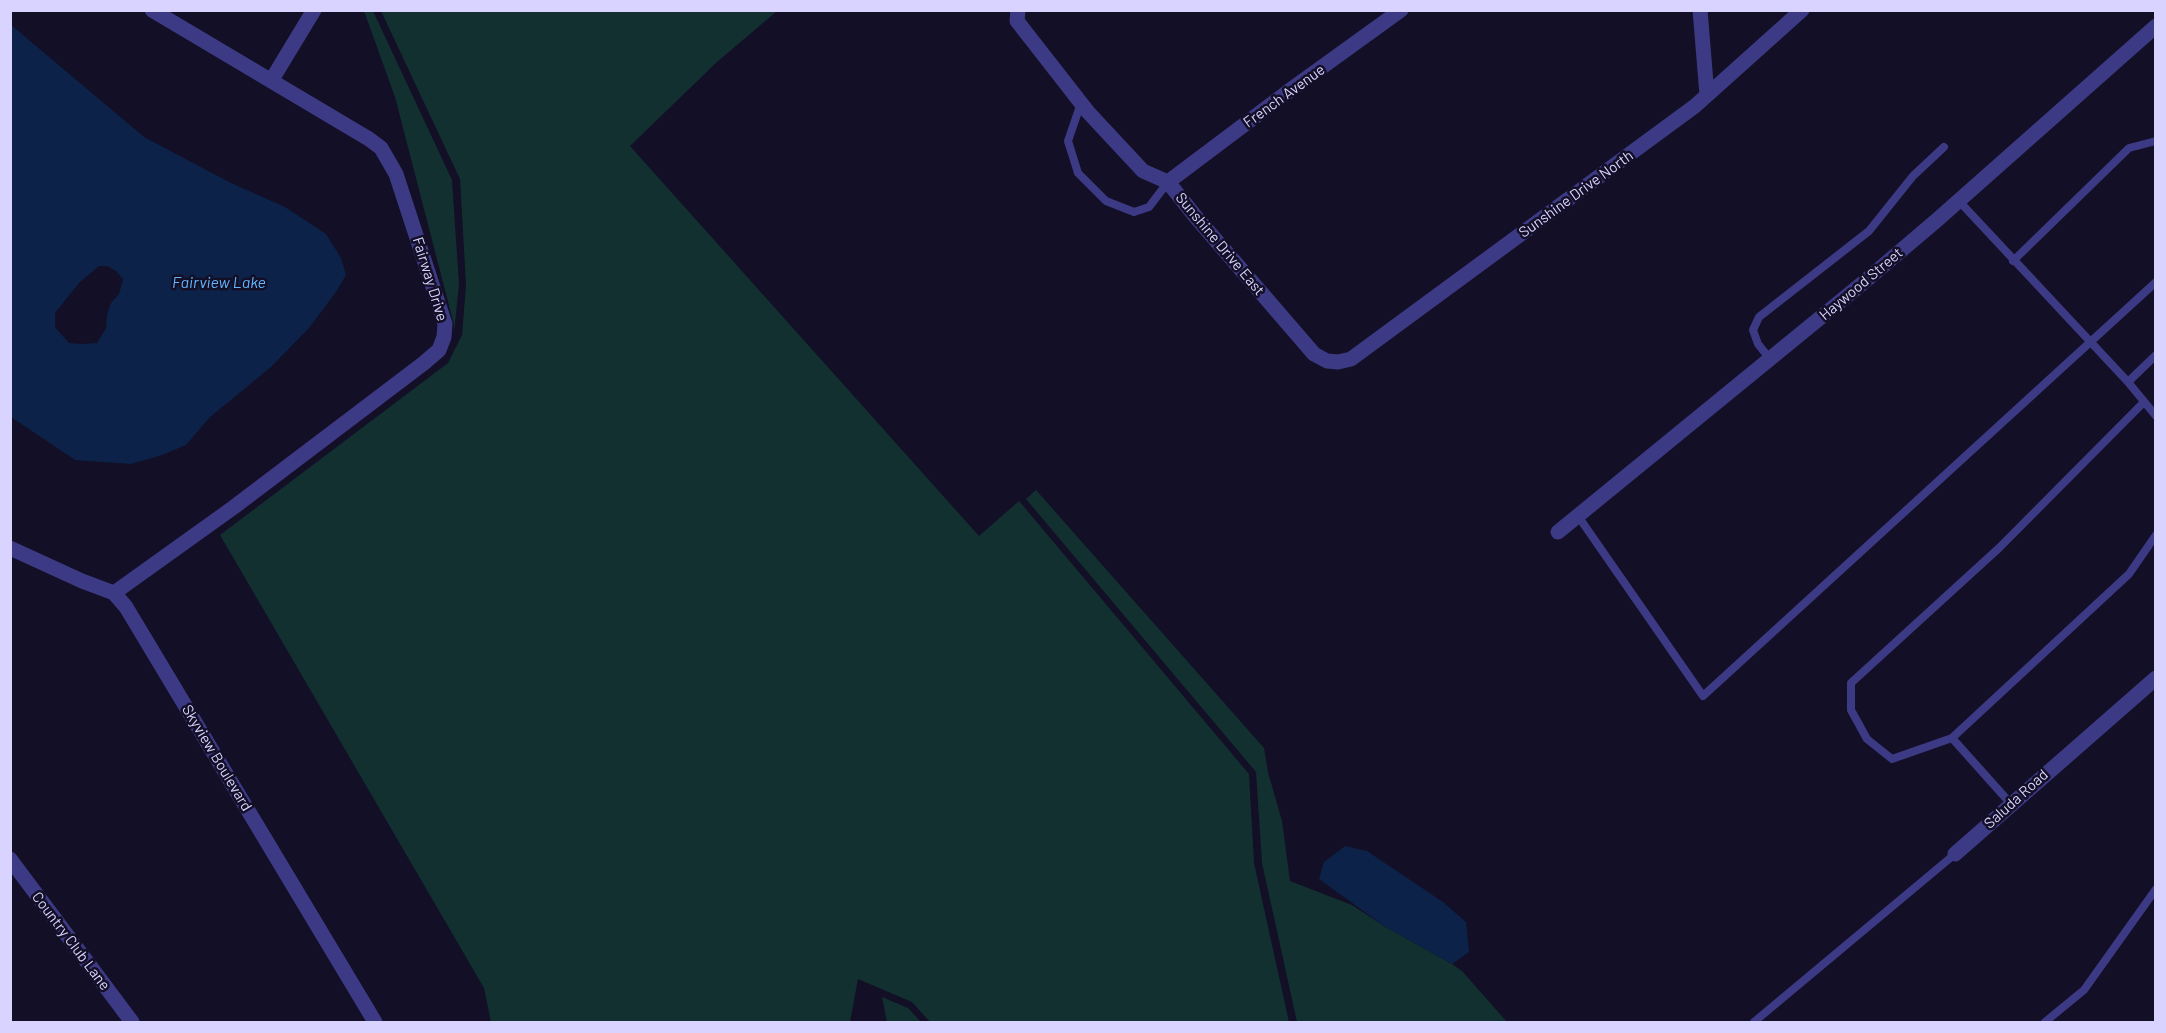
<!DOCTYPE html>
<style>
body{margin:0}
#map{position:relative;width:2166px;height:1033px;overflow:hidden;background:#130f26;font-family:Barlow,sans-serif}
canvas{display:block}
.frame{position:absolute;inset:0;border:12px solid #d9d4ff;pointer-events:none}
</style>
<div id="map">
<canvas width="2166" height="1033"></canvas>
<div class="frame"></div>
</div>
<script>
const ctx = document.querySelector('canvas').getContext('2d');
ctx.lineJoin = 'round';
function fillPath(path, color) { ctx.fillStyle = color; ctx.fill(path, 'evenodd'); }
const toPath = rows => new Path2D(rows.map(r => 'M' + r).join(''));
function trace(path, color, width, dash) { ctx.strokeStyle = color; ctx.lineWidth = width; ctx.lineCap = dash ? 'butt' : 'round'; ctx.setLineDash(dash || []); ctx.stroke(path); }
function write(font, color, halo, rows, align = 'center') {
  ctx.font = font + ' Barlow,sans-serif'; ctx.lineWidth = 5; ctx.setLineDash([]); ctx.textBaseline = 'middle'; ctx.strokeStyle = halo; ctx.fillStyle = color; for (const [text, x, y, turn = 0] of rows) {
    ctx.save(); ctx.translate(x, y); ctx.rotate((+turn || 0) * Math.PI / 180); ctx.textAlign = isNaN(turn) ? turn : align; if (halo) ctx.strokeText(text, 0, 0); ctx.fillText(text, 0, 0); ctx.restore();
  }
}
const green = toPath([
 [364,11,373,11,452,180,459,284,454,333,454,325,395,97],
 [381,11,777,11,717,62,630,146,979,536,1019,501,1249,774,1254,863,1289,1022,930,1022,912,1002,858,979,850,1022,491,1022,484,988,220,535,448,363,462,335,466,285,460,179],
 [1036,490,1264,748,1268,772,1282,821,1290,881,1352,905,1384,926,1452,964,1462,971,1507,1022,1297,1022,1262,863,1256,772,1026,499],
 [882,997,908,1008,921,1022,887,1022]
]);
const water = toPath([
 [10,24,144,137,231,183,285,207,326,234,341,258,346,275,336,292,309,328,271,367,210,417,186,445,162,455,131,464,75,460,11,417],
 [99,266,107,266,116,271,123,279,119,294,111,303,107,315,106,328,97,343,82,344,69,343,55,327,55,313,79,283],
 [1345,846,1367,851,1443,902,1466,922,1469,952,1452,964,1384,926,1319,879,1324,862]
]);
const service = toPath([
 [1081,103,1068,141,1078,173,1106,201,1134,212,1149,207,1168,182],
 [1958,200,2128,382,2156,416],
 [2013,261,2129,148,2156,141],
 [1770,359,1758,344,1753,330,1759,317,1869,231,1913,176,1944,147],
 [2128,382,2156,355],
 [1578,516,1703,696,2156,282],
 [1952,738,1892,759,1867,739,1851,710,1851,683,1999,548,2144,402],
 [2011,804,1952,738,2129,574,2156,535],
 [1754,1022,1955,854],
 [2045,1022,2084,990,2156,889]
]);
const minor = toPath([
 [1018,10,1017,21,1088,112,1143,171,1168,182,1195,216,1314,354,1327,361,1338,362,1351,359,1695,106,1802,10],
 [1700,10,1707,95],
 [271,81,314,10],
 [1168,182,1293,88,1401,10],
 [1558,532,1864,282,1937,220,2156,26],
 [10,548,82,581,114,593,126,607,375,1022],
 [114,593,234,507,424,363,439,350,444,337,445,324,396,174,381,148,369,139,152,10],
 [1955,854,2156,678],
 [10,859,132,1022]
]);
const streetNames = [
 ["French Avenue",1284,96,-36],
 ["Sunshine Drive North",1576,194,-36],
 ["Sunshine Drive East",1220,244,50],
 ["Fairway Drive",430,279,73],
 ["Haywood Street",1861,284,-40],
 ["Skyview Boulevard",217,758,59],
 ["Saluda Road",2016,799,-42],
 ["Country Club Lane",71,941,53]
];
const waterNames = [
 ["Fairview Lake",219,283]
];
fillPath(green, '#12302f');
fillPath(water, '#0c2248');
trace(service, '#3d3a85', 8);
trace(minor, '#3d3a85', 15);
write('15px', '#d9d4ff', '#130f26', streetNames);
write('italic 16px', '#62b6ff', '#130f26', waterNames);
</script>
